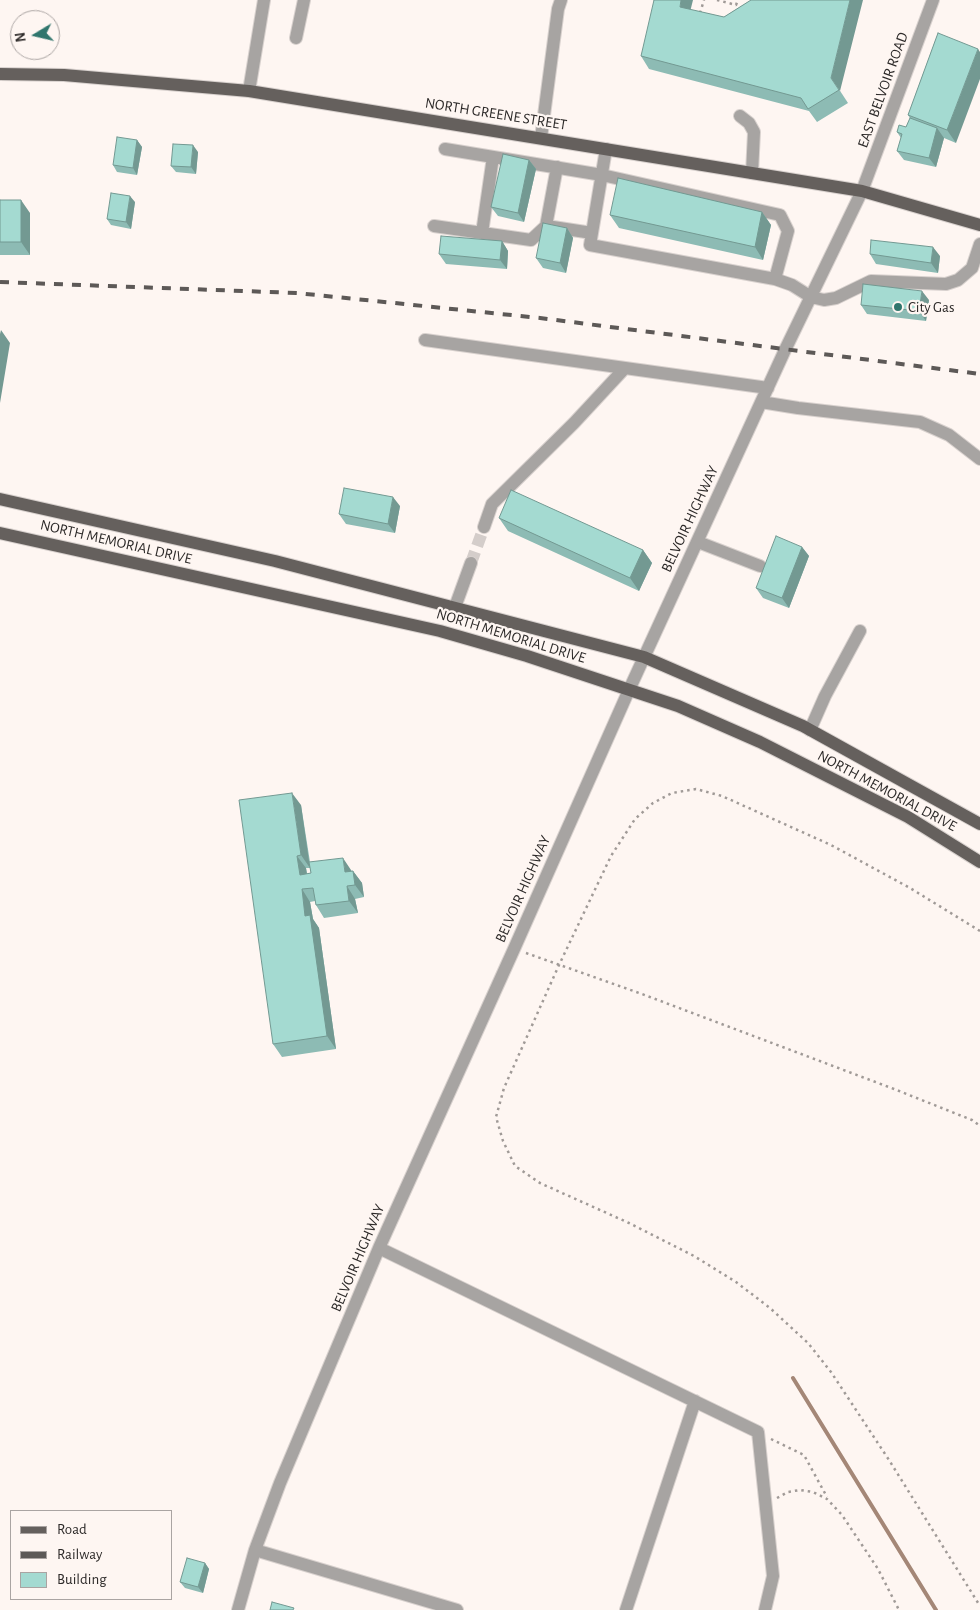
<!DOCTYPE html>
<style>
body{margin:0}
#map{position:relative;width:980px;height:1610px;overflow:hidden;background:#fef6f2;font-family:"Alegreya Sans",sans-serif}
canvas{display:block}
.legend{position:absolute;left:10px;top:1510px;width:162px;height:90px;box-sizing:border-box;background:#fef6f2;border:1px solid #aaa4a2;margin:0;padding:6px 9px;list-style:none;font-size:15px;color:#2d2a29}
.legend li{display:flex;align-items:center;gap:10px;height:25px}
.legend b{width:25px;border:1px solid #aaa4a2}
.north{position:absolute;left:10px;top:10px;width:50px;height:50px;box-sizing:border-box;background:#fef6f2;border:1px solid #aaa4a2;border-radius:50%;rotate:261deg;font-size:14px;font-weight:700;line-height:20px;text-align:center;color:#2d2a29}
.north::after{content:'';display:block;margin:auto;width:18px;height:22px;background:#30766d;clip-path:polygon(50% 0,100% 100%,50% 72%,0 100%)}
</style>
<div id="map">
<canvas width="980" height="1610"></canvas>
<ul class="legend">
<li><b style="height:6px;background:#65605d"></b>Road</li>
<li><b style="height:6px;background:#5d5957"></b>Railway</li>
<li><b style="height:14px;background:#a4dad1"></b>Building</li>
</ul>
<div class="north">N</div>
</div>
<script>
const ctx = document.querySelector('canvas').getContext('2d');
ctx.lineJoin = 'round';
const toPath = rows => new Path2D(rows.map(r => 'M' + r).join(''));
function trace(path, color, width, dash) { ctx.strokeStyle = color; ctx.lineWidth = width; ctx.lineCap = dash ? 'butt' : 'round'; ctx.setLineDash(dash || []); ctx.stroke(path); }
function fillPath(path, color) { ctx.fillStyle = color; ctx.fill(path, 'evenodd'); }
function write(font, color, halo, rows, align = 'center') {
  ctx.font = font + ' "Alegreya Sans",sans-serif'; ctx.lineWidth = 4.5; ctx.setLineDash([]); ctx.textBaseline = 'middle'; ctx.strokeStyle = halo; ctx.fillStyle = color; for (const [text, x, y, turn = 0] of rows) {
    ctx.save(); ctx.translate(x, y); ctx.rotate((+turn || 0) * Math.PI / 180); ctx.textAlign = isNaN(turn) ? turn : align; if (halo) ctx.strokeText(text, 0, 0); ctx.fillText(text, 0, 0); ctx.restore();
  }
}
const stream = toPath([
 [793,1378,936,1610]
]);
const minorTunnel = toPath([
 [471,563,484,527]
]);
const path = toPath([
 [717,0,736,5,738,0],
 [700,13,704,0],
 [980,931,910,888,831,845,722,796,696,789,672,793,653,803,635,819,611,856,559,965,504,1088,496,1117,503,1141,515,1166,540,1183,629,1223,694,1256,736,1282,770,1308,808,1343,831,1372,889,1460,980,1606],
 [526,953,642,994,894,1089,972,1120,980,1126],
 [771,1439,804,1455,827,1497],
 [777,1498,788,1492,800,1490,813,1492,827,1499,842,1515,878,1569,899,1610]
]);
const minor = toPath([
 [296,38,304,0],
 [249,91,264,0],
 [740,116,749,123,754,132,752,173],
 [541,138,558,9,561,0],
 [445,149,602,175,780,215,788,231,775,279],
 [606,149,590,245,775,279,792,285,811,297,824,300,836,298,871,281,946,284,958,280,972,268,980,244],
 [434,226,531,240,546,226,557,167],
 [553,227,592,233],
 [482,233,493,157],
 [425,340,768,388],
 [761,402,798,408,920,422,949,435,980,459],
 [484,527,492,504,574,423,625,368],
 [698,542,760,566],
 [455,607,471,563],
 [810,730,825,696,860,631],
 [379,1248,758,1432,773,1576,765,1610],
 [255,1550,457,1610],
 [238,1610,255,1550,280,1483,379,1248,514,949,629,690,785,350,862,191,933,0],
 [626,1610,695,1401]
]);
const major = toPath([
 [0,74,64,75,249,91,862,191,980,225],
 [0,499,275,561,644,657,803,726,980,824],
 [0,533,440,631,527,656,678,706,760,742,908,817,980,862]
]);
const rail = toPath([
 [0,282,297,293,540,318,980,374]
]);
const wall = toPath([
 [751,0,840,91,848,103,817,122,809,111,649,69,641,56,691,10,724,17],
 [938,33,956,143,944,138,936,167,904,160,897,151,901,138,897,132,906,127,910,118,908,115],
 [137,140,142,147,137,175,117,172,113,165],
 [198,152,196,174,176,172,171,166],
 [529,160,536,169,524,222,498,216,491,207],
 [0,200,30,213,30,255,0,255],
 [135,202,131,229,111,225,107,219],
 [762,212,771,225,763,260,619,228,610,215],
 [567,228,573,238,566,273,543,268,536,258],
 [502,241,508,251,507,269,446,264,439,254],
 [870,254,940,256,938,273,876,264],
 [929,300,926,321,867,314,861,305],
 [400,506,395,533,346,524,339,514],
 [499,518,643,550,652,563,639,591,508,531],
 [802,547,809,556,789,608,763,598,756,588],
 [301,805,310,862,353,871,362,883,364,897,355,899,358,913,324,918,316,905,315,901,310,902,313,919,319,928,336,1049,282,1057,273,1044],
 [306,868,310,868,311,873,307,874],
 [205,1563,209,1569,203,1593,185,1588,180,1582]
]);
const shadedWall = toPath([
 [681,0,693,0,688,20,680,7],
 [850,0,863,0,840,91,848,103,831,78],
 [978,49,980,52,980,79,956,143,947,130],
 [937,128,944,138,936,167,929,158],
 [137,140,142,147,137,175,133,168],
 [193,145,198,152,196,174,191,167],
 [529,160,536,169,524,222,518,213],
 [130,196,135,202,131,229,126,222],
 [21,200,30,213,30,255,21,242],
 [762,212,771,225,763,260,755,247],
 [567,228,573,238,566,273,560,263],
 [502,241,508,251,507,269,500,260],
 [933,247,940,256,938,273,931,263],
 [922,291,929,300,926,321,919,311],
 [1,330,10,343,0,403,0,334],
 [393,497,400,506,395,533,388,524],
 [802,547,809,556,789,608,782,598],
 [643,550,652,563,639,591,630,578],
 [292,793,301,805,310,868,301,855],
 [297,856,306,868,309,887,300,875],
 [343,858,351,870,353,884,345,872],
 [353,871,362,883,364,897,355,885],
 [347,886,355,899,358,913,349,901],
 [302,889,310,902,313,919,319,928,336,1049,327,1036,305,916],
 [205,1563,209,1569,203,1593,198,1587]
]);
const building = toPath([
 [654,0,681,0,680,7,724,17,751,0,850,0,831,78,839,90,808,109,801,98,641,56,654,0],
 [938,33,978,49,947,130,908,115,938,33],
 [910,118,937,128,929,158,897,151,902,134,897,132,899,125,906,127,910,118],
 [117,137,137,140,133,168,113,165,117,137],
 [173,144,193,145,191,167,171,166,173,144],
 [503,154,529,160,518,213,491,207,503,154],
 [618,178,762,212,755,247,610,215,618,178],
 [111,193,130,196,126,222,107,219,111,193],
 [0,200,21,200,21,242,0,242,0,200],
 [543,223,567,228,560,263,536,258,543,223],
 [441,236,502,241,500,260,439,254,441,236],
 [871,240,933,247,931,263,870,254,871,240],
 [863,284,922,291,919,311,861,305,863,284],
 [344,488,393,497,388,524,339,514,344,488],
 [511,490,643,550,630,578,499,518,511,490],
 [776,536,802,547,782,598,756,588,776,536],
 [292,793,301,855,297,856,300,875,311,873,309,862,343,858,345,872,353,871,355,885,347,886,349,901,316,905,313,888,302,889,305,916,310,915,327,1036,273,1044,239,800,292,793],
 [187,1558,205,1563,198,1587,180,1582,187,1558],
 [272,1602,294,1608,293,1610,270,1610,272,1602]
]);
const markers = [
 [898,307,5,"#30766d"]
];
const streetNames = [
 ["EAST BELVOIR ROAD",883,90,-70],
 ["NORTH GREENE STREET",496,114,9],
 ["BELVOIR HIGHWAY",690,519,-65],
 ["NORTH MEMORIAL DRIVE",116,542,13],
 ["NORTH MEMORIAL DRIVE",511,636,17],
 ["NORTH MEMORIAL DRIVE",887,791,28],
 ["BELVOIR HIGHWAY",523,889,-66],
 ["BELVOIR HIGHWAY",358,1258,-67]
];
const poiNames = [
 ["City Gas",908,307]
];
trace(stream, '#a48777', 4);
trace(minorTunnel, '#d4cdca', 12, [12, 6]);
trace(minor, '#d8d1ce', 14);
trace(major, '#d8d1ce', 14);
trace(path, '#a09a97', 2.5, [2.5, 4]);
trace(minor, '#a7a4a2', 12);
trace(major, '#65605d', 12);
trace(rail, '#5d5957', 4, [9, 9]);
fillPath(wall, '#8dbbb4');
fillPath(shadedWall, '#739992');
fillPath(building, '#a4dad1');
trace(building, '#739992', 1);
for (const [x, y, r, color] of markers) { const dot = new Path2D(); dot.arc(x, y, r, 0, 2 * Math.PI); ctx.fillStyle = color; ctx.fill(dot); trace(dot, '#fef6f2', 2); }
write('15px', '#2d2a29', '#fef6f2', streetNames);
write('15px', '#2d2a29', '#fef6f2', poiNames, 'left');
</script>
